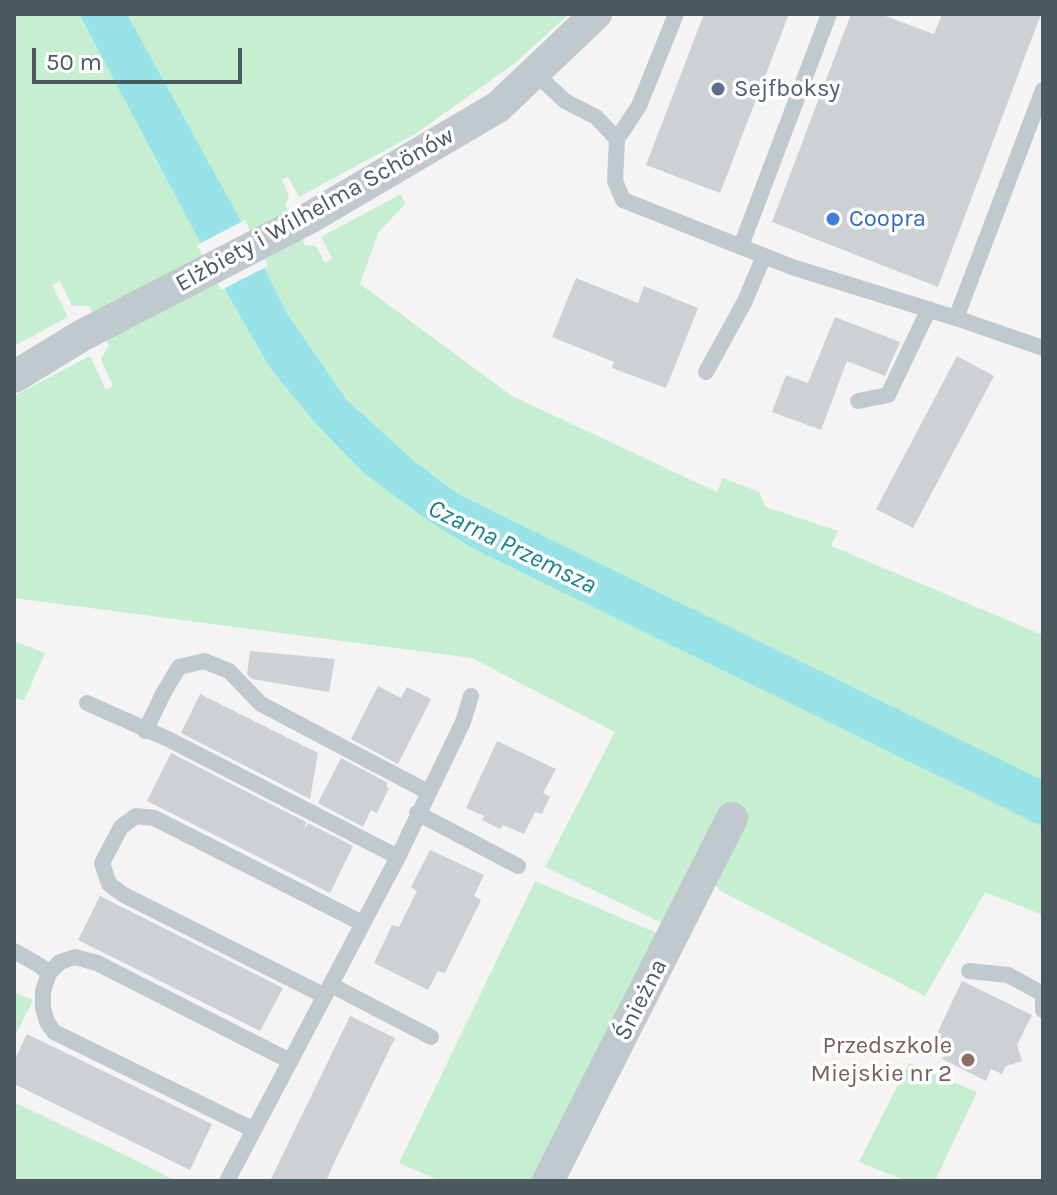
<!DOCTYPE html>
<meta charset="utf-8">
<style>
body{margin:0}
#map{position:relative;width:1057px;height:1195px;overflow:hidden;background:#f5f3f3;font-family:Karla,sans-serif}
canvas{display:block}
.frame{position:absolute;inset:0;border:16px solid #4c595f;pointer-events:none}
.scale{position:absolute;left:32px;top:48px;width:210px;height:36px;box-sizing:border-box;border:4px solid #4c595f;border-top:0;padding-left:10px;font-size:24px;line-height:28px;white-space:nowrap;color:#4c595f;-webkit-text-stroke:6px #fff;paint-order:stroke}
</style>
<div id="map">
<canvas width="1057" height="1195"></canvas>
<div class="frame"></div>
<div class="scale">50 m</div>
</div>
<script>
const ctx = document.querySelector('canvas').getContext('2d');
ctx.lineJoin = 'round';
function fillPath(path, color) { ctx.fillStyle = color; ctx.fill(path, 'evenodd'); }
const toPath = rows => new Path2D(rows.map(r => 'M' + r).join(''));
function trace(path, color, width, dash) { ctx.strokeStyle = color; ctx.lineWidth = width; ctx.lineCap = dash ? 'butt' : 'round'; ctx.setLineDash(dash || []); ctx.stroke(path); }
function write(font, color, halo, rows, align = 'center') {
  ctx.font = font + ' Karla,sans-serif'; ctx.lineWidth = 7; ctx.setLineDash([]); ctx.textBaseline = 'middle'; ctx.strokeStyle = halo; ctx.fillStyle = color; for (const [text, x, y, turn = 0] of rows) {
    ctx.save(); ctx.translate(x, y); ctx.rotate((+turn || 0) * Math.PI / 180); ctx.textAlign = isNaN(turn) ? turn : align; if (halo) ctx.strokeText(text, 0, 0); ctx.fillText(text, 0, 0); ctx.restore();
  }
}
const green = toPath([
 [14,14,79,14,229,297,270,368,316,424,366,475,430,522,472,548,1043,827,1043,915,985,892,925,996,719,890,696,858,664,924,545,867,615,732,472,658,14,598,14,396,90,356,106,390,113,386,101,359,109,346,89,306,72,306,60,281,52,285,68,317,14,346],
 [127,14,569,14,514,64,415,134,299,197,288,177,282,179,289,197,285,205,305,245,316,246,325,263,332,258,321,237,401,194,405,204,378,233,360,284,512,396,717,492,723,478,759,492,766,507,838,531,831,546,1043,635,1043,780,458,494,413,460,346,399,288,315,240,219],
 [14,641,45,653,24,701,14,697],
 [535,881,659,934,535,1181,440,1181,399,1163],
 [14,992,33,1000,14,1038],
 [909,1063,977,1092,935,1181,906,1181,859,1162],
 [14,1102,133,1159,176,1181,14,1181]
]);
const water = toPath([
 [79,14,127,14,240,219,288,315,346,399,413,460,458,494,1043,780,1043,827,472,548,430,522,366,475,316,424,270,368,229,297]
]);
const pier = toPath([
 [245,220,268,266,221,290,197,245]
]);
const building = toPath([
 [704,14,789,14,720,193,646,165],
 [851,14,880,14,934,34,942,14,1041,14,938,287,772,222],
 [576,278,638,303,644,286,698,308,666,388,612,368,614,362,552,337],
 [835,317,900,342,885,376,847,361,821,430,772,412,786,375,808,383],
 [957,356,994,376,913,528,876,509],
 [250,651,335,659,329,692,252,679,247,674],
 [378,686,401,698,407,687,431,699,398,764,351,739],
 [200,694,318,753,310,799,181,733],
 [497,741,556,769,543,793,550,797,542,814,535,812,524,834,503,825,500,829,482,820,484,816,466,808],
 [171,753,306,822,304,830,308,823,353,846,330,893,147,801],
 [341,758,388,783,386,787,389,788,377,813,371,810,363,827,318,803],
 [430,850,484,875,474,896,481,900,445,973,438,971,428,990,374,963,392,925,399,927,417,891,411,887],
 [100,896,283,988,260,1031,78,940],
 [962,981,1032,1015,1017,1045,1022,1061,1006,1066,1002,1074,991,1069,986,1081,942,1059,948,1050,933,1042],
 [350,1016,395,1038,335,1161,326,1181,270,1181],
 [27,1034,212,1124,190,1170,14,1084,14,1061]
]);
const service = toPath([
 [536,74,565,101,596,117,617,139,615,181,623,200,792,267,956,318,1043,348],
 [617,139,639,106,676,14],
 [741,246,829,14],
 [956,318,1043,90],
 [706,372,745,301,764,256],
 [858,401,888,395,929,309],
 [87,703,168,739,398,857],
 [145,731,164,692,179,667,204,661,229,671,261,704,428,792],
 [417,813,518,866],
 [14,951,39,965,49,973],
 [969,971,1008,975,1043,994,1043,1010],
 [331,985,431,1037],
 [325,996,124,895,109,884,102,863,121,827,136,816,154,818,362,923],
 [254,1130,54,1032,47,1022,43,1008,43,991,49,973,60,962,75,957,97,963,290,1061],
 [227,1181,398,857,463,722,471,696]
]);
const minor = toPath([
 [14,377,81,336,311,217,498,107,596,14],
 [548,1181,732,818]
]);
const markers = [
 [718,89,8,"#5c6f8a"],
 [833,219,8,"#3f7fe0"],
 [968,1060,8,"#8d6e63"]
];
const serviceNames = [
 ["Sejfboksy",734,89]
];
const streetNames = [
 ["Elżbiety i Wilhelma Schönów",315,210,-29],
 ["Śnieżna",641,1000,-63]
];
const shopNames = [
 ["Coopra",849,219]
];
const educationNames = [
 ["Przedszkole",952,1046],
 ["Miejskie nr 2",952,1074]
];
const waterNames = [
 ["Czarna Przemsza",512,547,26]
];
fillPath(green, '#c6eed0');
fillPath(water, '#97e3e7');
fillPath(pier, '#f5f3f3');
fillPath(building, '#cdd1d4');
trace(service, '#c0c9ce', 16);
trace(minor, '#c0c9ce', 32);
for (const [x, y, r, color] of markers) { const dot = new Path2D(); dot.arc(x, y, r, 0, 2 * Math.PI); ctx.fillStyle = color; ctx.fill(dot); trace(dot, '#fff', 3); }
write('24px', '#4e5e75', '#fff', serviceNames, 'left');
write('24px', '#4c595f', '#fff', streetNames);
write('24px', '#366cbe', '#fff', shopNames, 'left');
write('24px', '#785e54', '#fff', educationNames, 'right');
write('italic 26px', '#168289', '#fff', waterNames);
</script>
